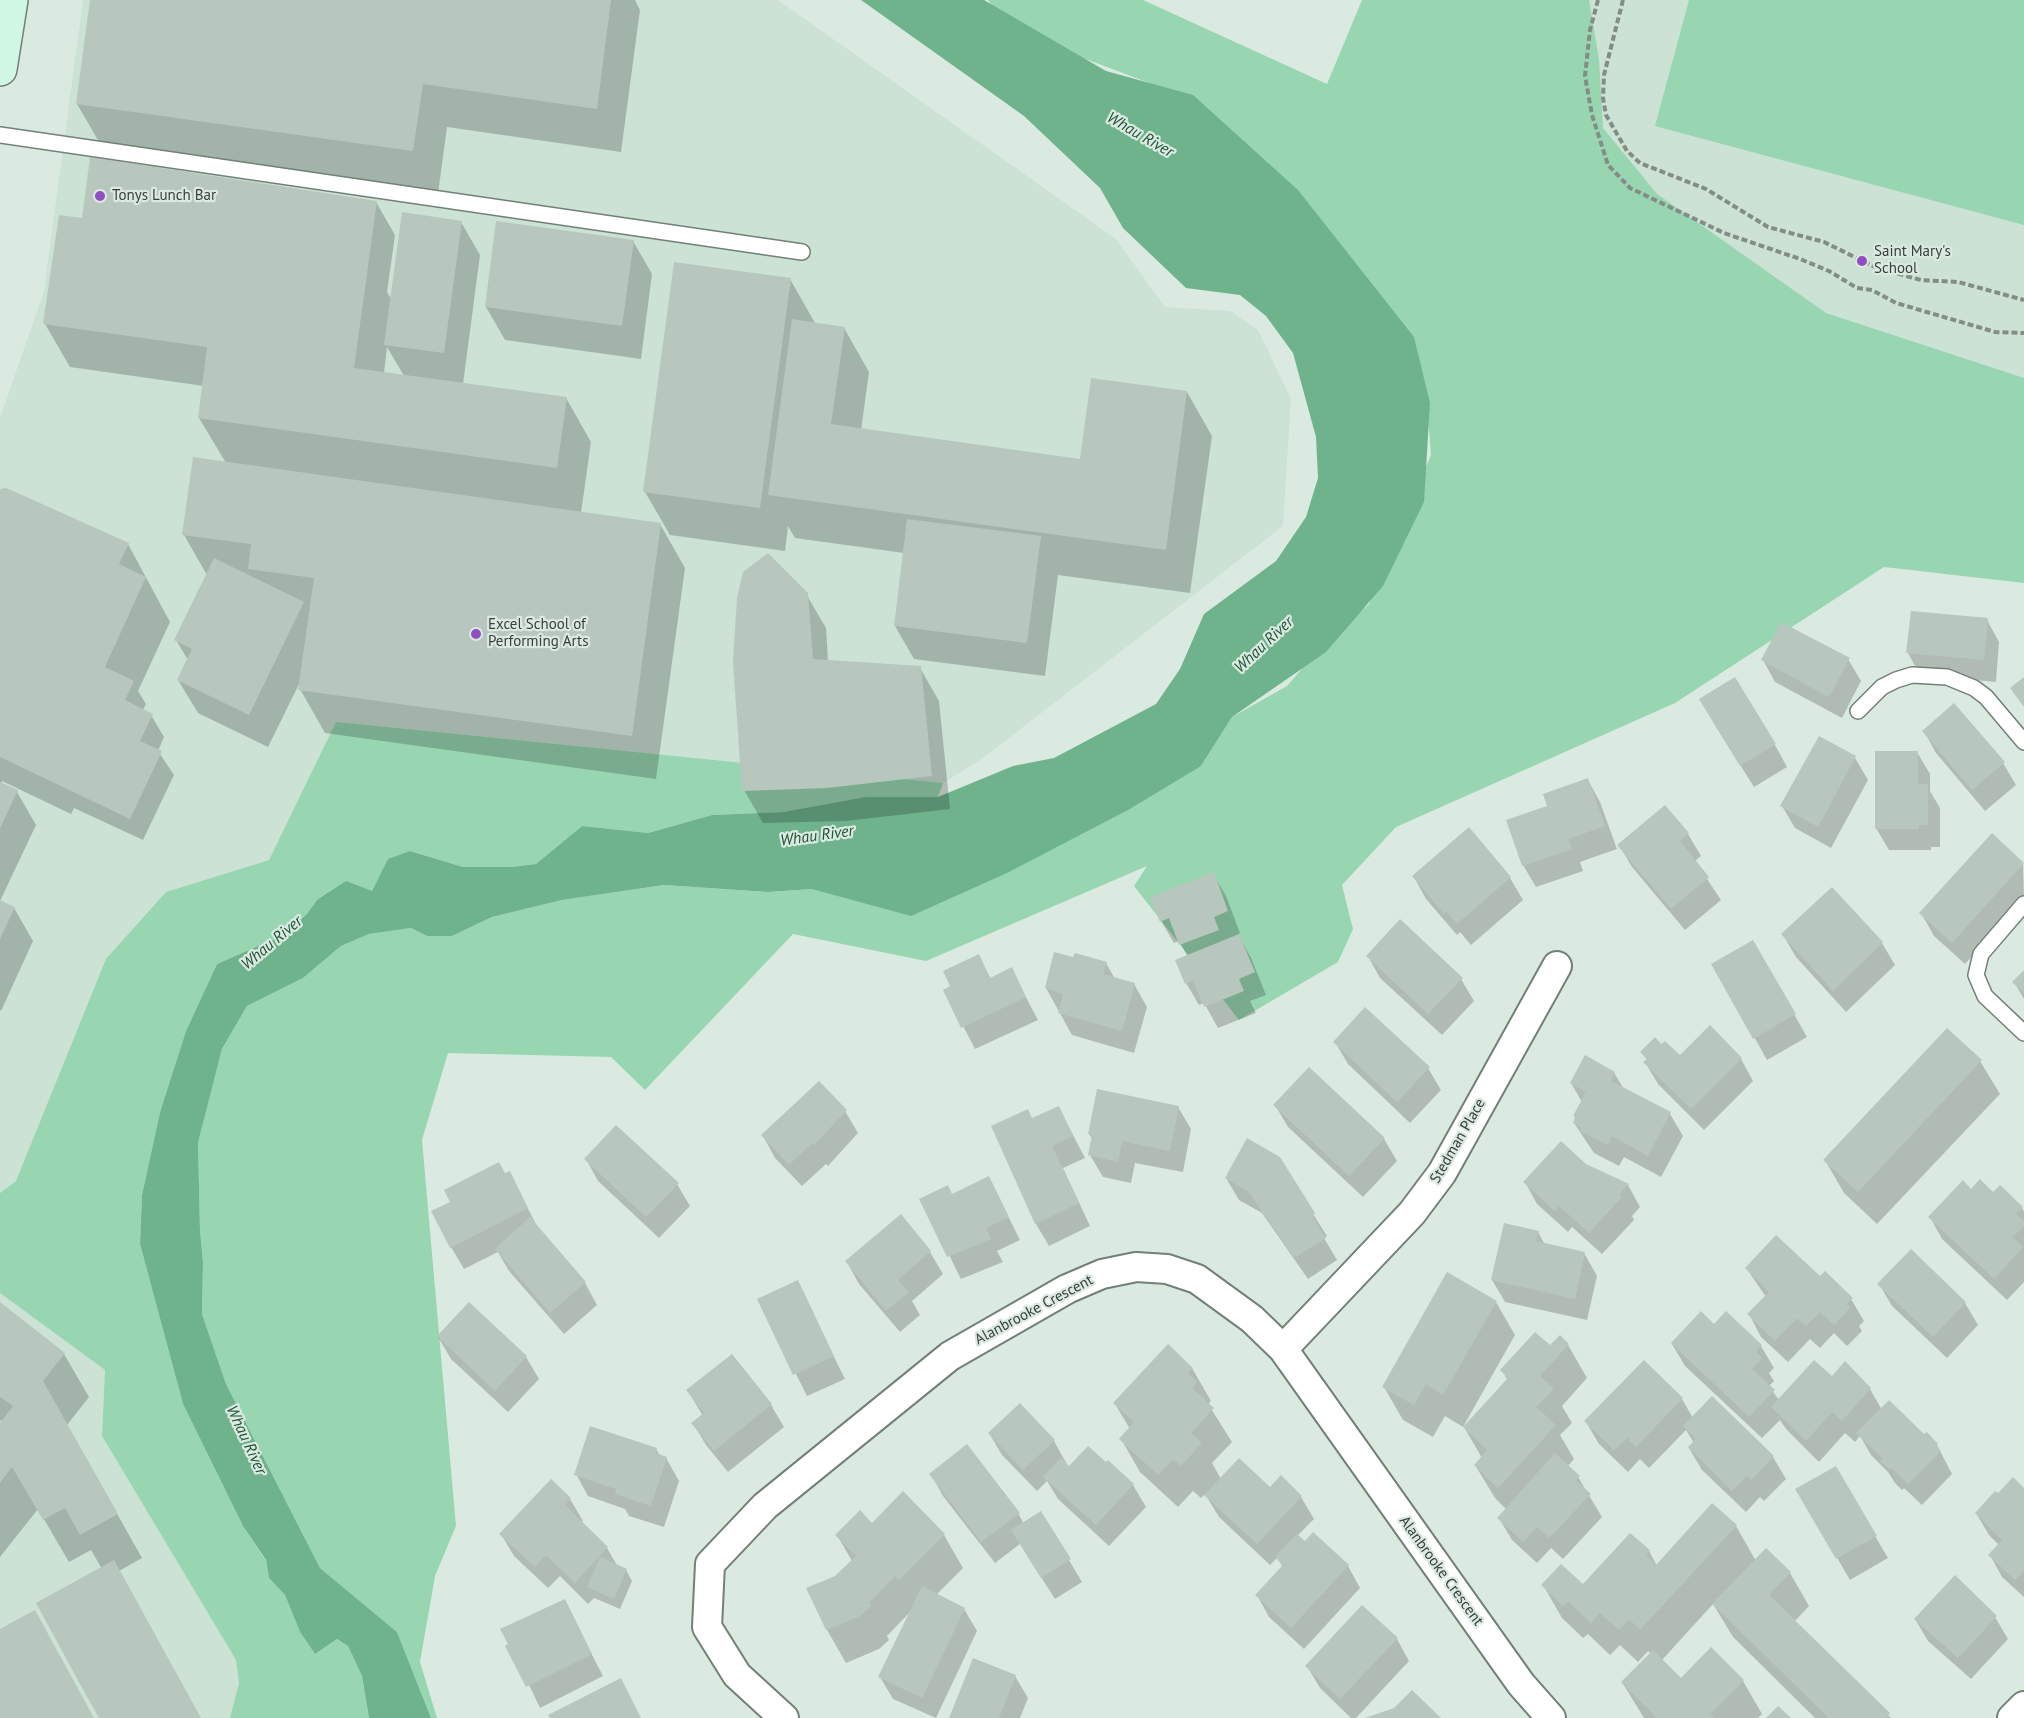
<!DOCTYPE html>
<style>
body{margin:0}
canvas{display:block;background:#dbeae0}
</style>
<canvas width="2024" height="1718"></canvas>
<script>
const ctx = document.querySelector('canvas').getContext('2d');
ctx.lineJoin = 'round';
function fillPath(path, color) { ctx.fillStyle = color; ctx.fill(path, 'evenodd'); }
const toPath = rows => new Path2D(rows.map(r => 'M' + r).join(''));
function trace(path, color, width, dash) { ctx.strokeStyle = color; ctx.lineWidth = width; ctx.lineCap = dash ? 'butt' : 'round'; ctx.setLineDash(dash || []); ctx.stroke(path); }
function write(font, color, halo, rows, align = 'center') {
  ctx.font = font + ' "PT Sans",sans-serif'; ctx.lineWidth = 4.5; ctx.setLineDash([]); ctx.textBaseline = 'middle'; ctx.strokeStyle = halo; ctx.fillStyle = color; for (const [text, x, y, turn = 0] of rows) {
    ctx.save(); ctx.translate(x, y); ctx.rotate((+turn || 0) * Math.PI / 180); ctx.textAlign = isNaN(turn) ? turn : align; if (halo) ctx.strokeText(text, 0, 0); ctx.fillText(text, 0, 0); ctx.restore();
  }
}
const built = toPath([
 [83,0,778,0,1116,239,1165,307,1230,311,1258,330,1291,399,1283,526,983,758,943,783,336,723,269,860,166,892,15,1182,0,1193,0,418,44,291],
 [1362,0,2024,0,2024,411,1770,329],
 [0,1293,105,1370,102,1436,236,1660,239,1683,231,1718,0,1718]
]);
const green = toPath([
 [988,0,1143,0,1327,84,1362,0,1589,0,1599,60,1603,128,1657,194,1826,313,2024,378,2024,583,1884,567,1675,703,1396,827,1342,885,1353,929,1338,962,1239,1020,1134,886,1147,866,926,961,793,934,645,1090,611,1057,448,1053,422,1140,456,1526,435,1576,420,1662,437,1718,431,1718,397,1632,320,1568,226,1384,202,1314,203,1262,200,1230,198,1143,222,1049,247,1006,303,978,341,946,369,934,411,928,427,936,452,936,492,917,562,900,664,885,768,892,812,889,824,875,1201,766,1232,717,1287,686,1319,649,1369,604,1431,455,1427,403,1194,100,1070,53,998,13],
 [1689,0,2024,0,2024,225,1655,126],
 [336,722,943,783,938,797,865,797,783,812,712,815,648,833,582,826,536,864,512,867,463,867,410,851,388,860,372,891,317,900,307,914,283,935,217,964,186,1031,160,1112,142,1195,140,1244,183,1404,243,1526,266,1561,269,1578,285,1595,300,1632,315,1654,337,1639,348,1646,362,1676,369,1718,230,1718,239,1683,236,1660,102,1436,105,1370,0,1293,0,1193,16,1181,106,959,166,892,269,860]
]);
const water = toPath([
 [861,0,984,0,1106,71,1193,95,1298,190,1414,337,1430,403,1424,502,1383,586,1326,652,1232,717,1201,766,1128,810,1007,873,911,916,812,889,768,892,664,885,562,900,492,917,452,936,427,936,411,928,369,934,341,946,303,978,247,1006,222,1049,198,1143,200,1230,203,1262,202,1314,226,1384,320,1568,397,1632,431,1718,369,1718,362,1676,348,1646,337,1639,315,1654,300,1632,285,1595,269,1578,266,1560,243,1526,183,1404,140,1244,142,1195,160,1112,186,1031,217,964,283,935,307,914,317,900,346,881,372,891,388,859,410,851,463,867,512,867,536,864,582,826,648,833,712,815,783,812,865,797,938,797,1013,766,1054,758,1156,704,1180,669,1204,614,1276,561,1306,517,1318,478,1316,437,1293,353,1266,316,1240,295,1186,288,1123,228,1100,188,1024,116]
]);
const shadow = toPath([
 [91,0,635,0,640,10,621,152,447,127,438,194,102,147,77,104],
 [376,202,395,235,387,292,392,300,461,222,480,255,463,384,566,398,591,442,581,513,660,524,685,568,656,779,325,733,300,689,301,680,268,747,198,713,178,680,188,660,176,640,207,575,184,535,226,463,199,418,204,386,70,367,45,324,84,220],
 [387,347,404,376,384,373],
 [633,241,652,274,641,359,505,340,486,307],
 [790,279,815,323,844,328,869,372,861,430,1081,461,1187,392,1212,436,1190,593,1058,575,1045,676,914,659,895,626,904,553,795,538,788,526,785,551,670,535,645,492],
 [1,490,15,492,128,544,170,622,138,691,146,704,142,711,151,715,164,737,158,751,174,775,143,840,74,808,71,814,2,781,1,784,17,792,36,825,0,901,14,908,33,941,1,1011,0,1010,0,491],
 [806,594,826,628,828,661,920,668,939,701,950,809,846,821,763,823,744,790],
 [1987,620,1999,642,1996,682,1920,675,1908,653],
 [1848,659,1861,681,1842,718,1775,682,1763,660],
 [1713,722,1775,745,1787,767,1754,787],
 [1924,731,2003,763,2016,785,1985,811,1936,753],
 [1917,752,1930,774,1930,791,1940,808,1940,847,1931,847,1931,850,1889,850,1876,828],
 [1855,758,1868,780,1831,848,1795,828,1782,806],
 [1588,780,1600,802,1617,849,1580,862,1583,871,1536,887,1523,865,1548,807],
 [1665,807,1688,834,1701,856,1695,861,1721,900,1685,930,1632,867,1619,845],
 [1468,830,1510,878,1523,900,1471,945,1460,932,1457,935,1426,899,1414,877],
 [2023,863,2024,899,1965,964,1934,936,1921,913],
 [1213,874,1226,896,1240,933,1238,934,1251,958,1266,995,1250,1001,1256,1013,1218,1028,1204,1003,1199,1005,1186,983,1177,961,1188,957,1179,941,1174,943,1161,921],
 [1832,890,1882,943,1895,965,1846,1012,1796,957,1783,935],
 [1753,942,1807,1037,1767,1060,1713,964],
 [978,956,991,979,1011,969,1038,1020,975,1049,945,991,952,987],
 [1368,956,1461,979,1474,1001,1442,1035,1380,978],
 [1106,963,1115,979,1134,984,1147,1007,1134,1053,1072,1035,1046,988],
 [2024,972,2024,999,2014,982],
 [1335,1042,1428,1068,1441,1090,1410,1123,1348,1064],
 [1661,1046,1680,1057,1741,1059,1753,1081,1704,1130,1658,1084,1645,1062,1647,1060,1642,1052],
 [1980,1061,2000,1094,1877,1224,1844,1193,1825,1160],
 [1614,1073,1624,1089,1670,1114,1683,1136,1661,1177,1624,1157,1619,1166,1594,1153,1574,1123,1575,1116,1582,1102,1571,1083],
 [1275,1105,1384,1139,1397,1161,1363,1197,1288,1127],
 [1178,1107,1191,1129,1183,1172,1135,1163,1131,1183,1103,1177,1090,1155,1093,1140,1089,1134],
 [1059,1108,1085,1158,1063,1168,1090,1226,1049,1246,1036,1224,993,1127,1032,1120],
 [845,1111,858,1133,828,1166,826,1164,802,1186,775,1158,763,1136],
 [586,1159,677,1184,690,1206,659,1238,598,1181],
 [1278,1159,1327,1236,1324,1238,1337,1260,1308,1279,1262,1213,1239,1200,1226,1178],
 [1585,1165,1628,1185,1640,1207,1632,1216,1634,1220,1602,1254,1572,1227,1568,1232,1537,1204,1525,1182],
 [509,1172,539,1230,585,1283,597,1305,564,1334,509,1271,498,1252,464,1269,451,1247,452,1203],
 [989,1178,1020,1240,997,1251,1003,1262,961,1279,921,1199,952,1195],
 [1971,1191,1993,1194,2022,1208,2024,1212,2024,1282,2007,1300,1942,1239,1930,1217],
 [900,1216,930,1252,943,1274,912,1301,920,1315,900,1332,859,1284,847,1262],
 [1538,1232,1545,1245,1584,1253,1597,1276,1587,1320,1505,1302,1492,1280],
 [1911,1251,1965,1303,1978,1325,1947,1358,1892,1306,1879,1284],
 [1747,1269,1820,1278,1851,1299,1864,1321,1859,1326,1862,1331,1847,1346,1834,1333,1820,1348,1810,1339,1788,1362,1761,1337,1749,1314,1766,1297],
 [797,1282,845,1379,807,1396,759,1300],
 [1496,1302,1515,1335,1463,1427,1445,1416,1433,1437,1403,1420,1384,1387],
 [0,1304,64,1354,89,1397,67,1425,142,1558,119,1571,200,1718,102,1718,102,1569,91,1550,69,1562,38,1509,0,1557,0,1425,3,1422,0,1420],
 [469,1304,526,1357,539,1379,508,1412,451,1359,438,1337],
 [1726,1313,1761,1346,1774,1368,1769,1373,1774,1381,1769,1386,1779,1400,1832,1378,1870,1389,1882,1410,1924,1436,1927,1434,1937,1445,1952,1474,1922,1505,1904,1488,1902,1490,1895,1483,1888,1472,1871,1455,1860,1436,1855,1442,1845,1433,1819,1462,1786,1429,1780,1420,1762,1438,1685,1366,1672,1344,1714,1326],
 [1560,1338,1568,1345,1587,1378,1562,1406,1572,1423,1560,1435,1574,1459,1567,1467,1578,1477,1602,1517,1563,1559,1551,1548,1537,1563,1512,1540,1499,1518,1507,1510,1495,1498,1475,1465,1482,1458,1464,1427,1508,1381,1502,1370,1550,1347],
 [1192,1368,1211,1401,1208,1404,1232,1442,1212,1463,1221,1479,1301,1497,1314,1519,1297,1536,1305,1544,1348,1566,1360,1588,1304,1649,1269,1617,1257,1595,1283,1567,1277,1558,1270,1565,1219,1517,1205,1494,1201,1498,1193,1491,1178,1507,1140,1472,1121,1439,1130,1429,1115,1404],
 [688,1391,771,1405,784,1427,728,1472,706,1445,693,1423,703,1416],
 [1682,1399,1693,1418,1773,1457,1786,1479,1764,1501,1760,1497,1746,1512,1702,1470,1689,1448,1694,1443,1686,1430,1649,1468,1640,1459,1628,1472,1599,1444,1586,1422],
 [989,1433,1054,1441,1069,1468,1133,1485,1146,1507,1109,1546,1058,1499,1047,1481,1037,1491,1002,1455],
 [656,1449,660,1456,666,1458,679,1481,664,1527,629,1516,625,1509,588,1496,576,1474],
 [1835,1468,1888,1558,1850,1580,1797,1489],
 [931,1474,1018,1513,1024,1524,1041,1513,1082,1582,1055,1599,1020,1544,995,1563,943,1496],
 [2024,1489,2024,1597,2002,1577,1990,1555,1999,1545,1989,1535,1976,1513,1998,1495],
 [570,1499,583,1521,581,1523,607,1548,618,1567,626,1570,632,1581,620,1609,594,1598,588,1604,560,1576,548,1588,514,1556,501,1534],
 [872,1525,944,1535,963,1568,936,1595,964,1609,977,1631,936,1718,893,1699,880,1677,910,1612,887,1636,889,1640,879,1649,846,1663,827,1630,836,1577,852,1561,837,1535],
 [1736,1526,1756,1561,1766,1550,1790,1573,1809,1606,1794,1622,1891,1718,1815,1718,1733,1637,1713,1604,1662,1660,1681,1680,1743,1681,1762,1714,1758,1718,1644,1718,1622,1682,1651,1654,1648,1651,1638,1662,1620,1645,1610,1655,1588,1634,1583,1638,1562,1618,1543,1585,1583,1586,1649,1551,1657,1566],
 [564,1601,603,1676,540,1708,510,1645],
 [1995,1617,2008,1639,1971,1679,1928,1641,1915,1619],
 [1397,1639,1409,1661,1356,1718,1351,1718,1320,1688,1307,1666],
 [1015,1676,1028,1698,1020,1718,951,1718]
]);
const building = toPath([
 [90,0,611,0,597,109,423,84,413,151,76,104],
 [90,157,377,201,354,368,567,397,557,468,198,418,207,347,43,324,59,215,82,218],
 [402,212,462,221,444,353,384,345],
 [496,221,634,240,622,326,485,307],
 [674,262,791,278,760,508,643,492],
 [792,319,845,327,831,424,1080,459,1091,378,1187,391,1166,550,768,495],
 [193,457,661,523,632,736,298,690,314,578,248,569,251,544,182,535],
 [6,488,129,543,119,564,146,577,105,667,134,681,125,700,153,714,140,741,162,751,130,819,0,757,0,489],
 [907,519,1041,536,1027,643,894,626],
 [768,553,808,593,813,659,921,666,932,776,827,788,742,791,733,662,737,598,743,572],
 [214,558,304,602,249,715,177,680,192,649,174,640],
 [1911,611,1988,618,1984,660,1906,653],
 [1781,622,1850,658,1829,697,1761,660],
 [1735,677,1776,744,1740,766,1699,699],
 [2024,677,2024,707,2010,688],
 [1954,703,2005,762,1972,790,1922,731],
 [1819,736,1856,756,1818,827,1780,806],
 [1875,751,1918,751,1918,784,1928,784,1928,825,1919,825,1919,829,1875,829],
 [1588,778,1605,826,1568,839,1572,849,1522,866,1506,820,1547,806,1543,794],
 [0,782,18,790,0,828],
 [1665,805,1689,833,1680,841,1709,877,1671,909,1617,845],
 [1469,827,1511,877,1457,924,1446,911,1444,914,1412,876],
 [1992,833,2024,863,1952,943,1919,913],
 [1214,872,1228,911,1214,917,1219,930,1179,945,1169,918,1160,922,1150,897],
 [1832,887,1883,942,1833,991,1781,934],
 [0,900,15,907,0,939],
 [1400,919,1463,978,1428,1014,1366,956],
 [1239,934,1255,972,1239,979,1244,991,1204,1007,1193,980,1185,984,1175,960],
 [1753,940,1796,1014,1753,1039,1711,964],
 [1054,952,1073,957,1075,953,1107,962,1103,974,1135,983,1122,1031,1058,1013,1063,994,1045,988],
 [979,954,990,978,1012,967,1026,997,961,1028,943,990,950,986,943,971],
 [2024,970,2024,993,2012,982],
 [1365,1007,1430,1067,1397,1102,1333,1042],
 [1710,1025,1742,1058,1691,1109,1643,1062,1647,1059,1640,1052,1655,1037,1661,1044,1665,1041,1680,1055],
 [1947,1028,1982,1060,1858,1192,1823,1160],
 [1585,1055,1615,1072,1611,1081,1671,1112,1648,1156,1612,1136,1607,1145,1580,1131,1581,1128,1573,1123,1576,1117,1573,1116,1586,1092,1570,1083],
 [1309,1067,1385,1138,1349,1176,1273,1105],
 [819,1081,847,1110,814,1145,812,1143,789,1165,761,1135],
 [1097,1089,1179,1106,1170,1151,1122,1141,1118,1162,1088,1155,1092,1135,1088,1134],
 [1059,1106,1073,1136,1052,1146,1079,1203,1035,1224,991,1126,1028,1109,1032,1118],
 [616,1125,679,1183,646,1217,584,1159],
 [1247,1138,1280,1157,1315,1213,1312,1216,1326,1238,1294,1258,1248,1191,1225,1178],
 [1561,1141,1586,1164,1629,1184,1619,1194,1622,1197,1589,1233,1559,1206,1555,1211,1523,1182],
 [499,1162,505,1173,510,1171,528,1208,450,1248,431,1211,450,1202,444,1190],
 [989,1176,1009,1217,986,1228,991,1239,947,1257,919,1199,948,1185,952,1194],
 [1980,1179,1993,1192,2000,1185,2023,1207,2016,1214,2024,1221,2024,1226,2013,1237,2023,1247,1994,1279,1928,1217,1963,1180,1971,1189],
 [901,1214,931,1251,898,1280,909,1292,886,1311,845,1261],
 [530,1217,586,1282,550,1313,495,1249],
 [1504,1223,1539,1231,1536,1241,1585,1252,1575,1299,1491,1280],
 [1776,1235,1820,1276,1825,1271,1853,1298,1847,1304,1850,1308,1834,1325,1820,1312,1806,1326,1797,1318,1775,1341,1747,1314,1769,1292,1745,1268],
 [1911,1249,1966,1302,1933,1337,1877,1284],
 [1447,1272,1497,1301,1443,1395,1426,1384,1414,1405,1382,1387],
 [798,1280,834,1356,793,1375,757,1299],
 [0,1302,65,1353,43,1381,118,1514,80,1535,65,1508,43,1520,12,1467,0,1483,0,1423,13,1406,0,1397],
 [469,1302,527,1356,495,1391,437,1336],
 [1701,1311,1714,1324,1726,1311,1762,1345,1756,1352,1762,1358,1752,1369,1775,1390,1749,1417,1671,1343],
 [1535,1332,1550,1345,1560,1335,1569,1344,1540,1376,1554,1389,1536,1407,1556,1425,1498,1488,1474,1465,1487,1450,1463,1427,1508,1378,1500,1370],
 [1168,1344,1193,1368,1188,1373,1197,1382,1192,1388,1214,1408,1191,1433,1202,1443,1181,1466,1173,1459,1158,1475,1119,1439,1134,1422,1113,1403],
 [732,1354,772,1404,714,1451,691,1423,704,1413,686,1390],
 [1644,1360,1683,1398,1636,1447,1627,1438,1614,1450,1584,1421],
 [1814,1360,1832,1376,1845,1361,1871,1388,1842,1421,1832,1412,1806,1441,1771,1407],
 [1712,1396,1774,1456,1751,1480,1747,1476,1732,1491,1688,1447,1696,1439,1683,1426],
 [1889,1400,1924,1434,1927,1432,1938,1444,1936,1446,1941,1451,1908,1484,1891,1467,1889,1469,1880,1461,1883,1459,1856,1433],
 [1020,1403,1055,1440,1023,1470,988,1433],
 [590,1426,657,1448,656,1453,667,1457,651,1506,615,1494,616,1489,574,1475],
 [967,1444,1020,1513,981,1542,929,1474],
 [1088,1446,1106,1462,1108,1460,1134,1484,1096,1525,1043,1477,1061,1458,1069,1466],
 [1555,1453,1580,1476,1576,1480,1591,1494,1549,1538,1537,1527,1523,1542,1497,1518],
 [1239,1458,1270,1487,1281,1475,1302,1496,1257,1544,1204,1495],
 [1836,1466,1877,1536,1836,1559,1795,1489],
 [2013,1477,2024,1488,2024,1571,2015,1580,1988,1555,2002,1540,1975,1513,1995,1491,1998,1493],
 [551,1479,571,1498,565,1505,608,1547,575,1583,546,1555,535,1567,499,1534],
 [903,1491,945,1534,899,1580,895,1576,869,1603,871,1606,860,1616,826,1630,806,1588,835,1576,856,1556,835,1535,860,1510,872,1523],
 [1712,1503,1737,1525,1640,1630,1629,1619,1619,1630,1600,1613,1591,1623,1568,1601,1563,1606,1541,1585,1561,1564,1583,1584,1630,1533,1650,1550,1646,1555,1656,1565],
 [1041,1511,1071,1559,1041,1578,1011,1530],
 [1313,1532,1349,1565,1291,1628,1255,1595,1283,1565,1275,1557,1297,1534,1305,1541],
 [1766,1548,1791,1572,1769,1595,1890,1713,1886,1718,1829,1718,1712,1604],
 [600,1557,627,1569,614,1599,587,1587],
 [114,1560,201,1718,99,1718,80,1684,36,1603],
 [1955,1575,1997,1616,1958,1658,1914,1619],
 [922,1586,965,1608,922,1698,878,1677],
 [565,1599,592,1654,526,1687,505,1646,508,1644,500,1629],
 [1362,1605,1398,1638,1340,1699,1305,1666],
 [35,1610,94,1718,0,1718,0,1629],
 [1711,1647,1744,1680,1710,1714,1714,1718,1657,1718,1621,1682,1653,1650,1681,1678],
 [973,1658,1016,1675,999,1718,949,1718],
 [621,1678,641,1718,550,1718,548,1715],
 [1412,1690,1441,1718,1365,1718,1394,1708],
 [1778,1706,1791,1718,1766,1718]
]);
const path = toPath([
 [1598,0,1590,30,1585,76,1592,115,1608,165,1630,188,1724,233,1800,259,1829,271,1857,288,1872,290,1896,303,1995,332,2024,333],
 [1623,0,1604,75,1603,98,1606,115,1627,151,1640,163,1706,189,1768,227,1824,242,1877,268,1921,280,1958,282,2024,300]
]);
const lane = toPath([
 [0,135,802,252],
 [1858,711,1882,687,1896,680,1912,675,1947,677,1974,688,1986,697,2024,742],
 [2024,904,1981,954,1976,975,1985,996,2024,1033]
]);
const street = toPath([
 [1283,1349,1412,1213,1442,1173,1557,966],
 [784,1718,737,1675,707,1627,710,1564,765,1506,950,1356,1067,1289,1102,1274,1136,1267,1167,1269,1197,1279,1252,1319,1283,1349,1521,1684,1551,1718],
 [2012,1718,2024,1706]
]);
const secondary = toPath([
 [0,69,11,0]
]);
const markers = [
 [100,196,6,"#924dc2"],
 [1862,261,6,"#924dc2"],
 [476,634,6,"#924dc2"]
];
const poiNames = [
 ["Tonys Lunch Bar",112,196],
 ["Saint Mary's",1874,252],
 ["School",1874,269],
 ["Excel School of",488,625],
 ["Performing Arts",488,642]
];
const streetNames = [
 ["Stedman Place",1458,1141,-60],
 ["Alanbrooke Crescent",1034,1310,-28],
 ["Alanbrooke Crescent",1441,1571,54]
];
const waterNames = [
 ["Whau River",1140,135,30],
 ["Whau River",1264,645,-43],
 ["Whau River",817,836,-8],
 ["Whau River",272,943,-40],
 ["Whau River",246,1440,65]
];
fillPath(built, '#cbe2d4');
fillPath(green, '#98d6b2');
fillPath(water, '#6fb38d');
fillPath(shadow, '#0003');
fillPath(building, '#b8c7bd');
trace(lane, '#728078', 18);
trace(street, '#728078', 32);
trace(secondary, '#728078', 36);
trace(path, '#838d86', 4, [6, 3]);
trace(lane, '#fff', 15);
trace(street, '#fff', 28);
trace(secondary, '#cff7e3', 33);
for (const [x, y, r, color] of markers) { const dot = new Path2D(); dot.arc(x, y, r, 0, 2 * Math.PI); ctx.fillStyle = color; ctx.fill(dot); trace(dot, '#dbeae0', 2); }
write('15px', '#383e3a', '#dbeae0', poiNames, 'left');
write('15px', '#383e3a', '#dbeae0', streetNames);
write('italic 16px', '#1d5137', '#dbeae0', waterNames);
</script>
